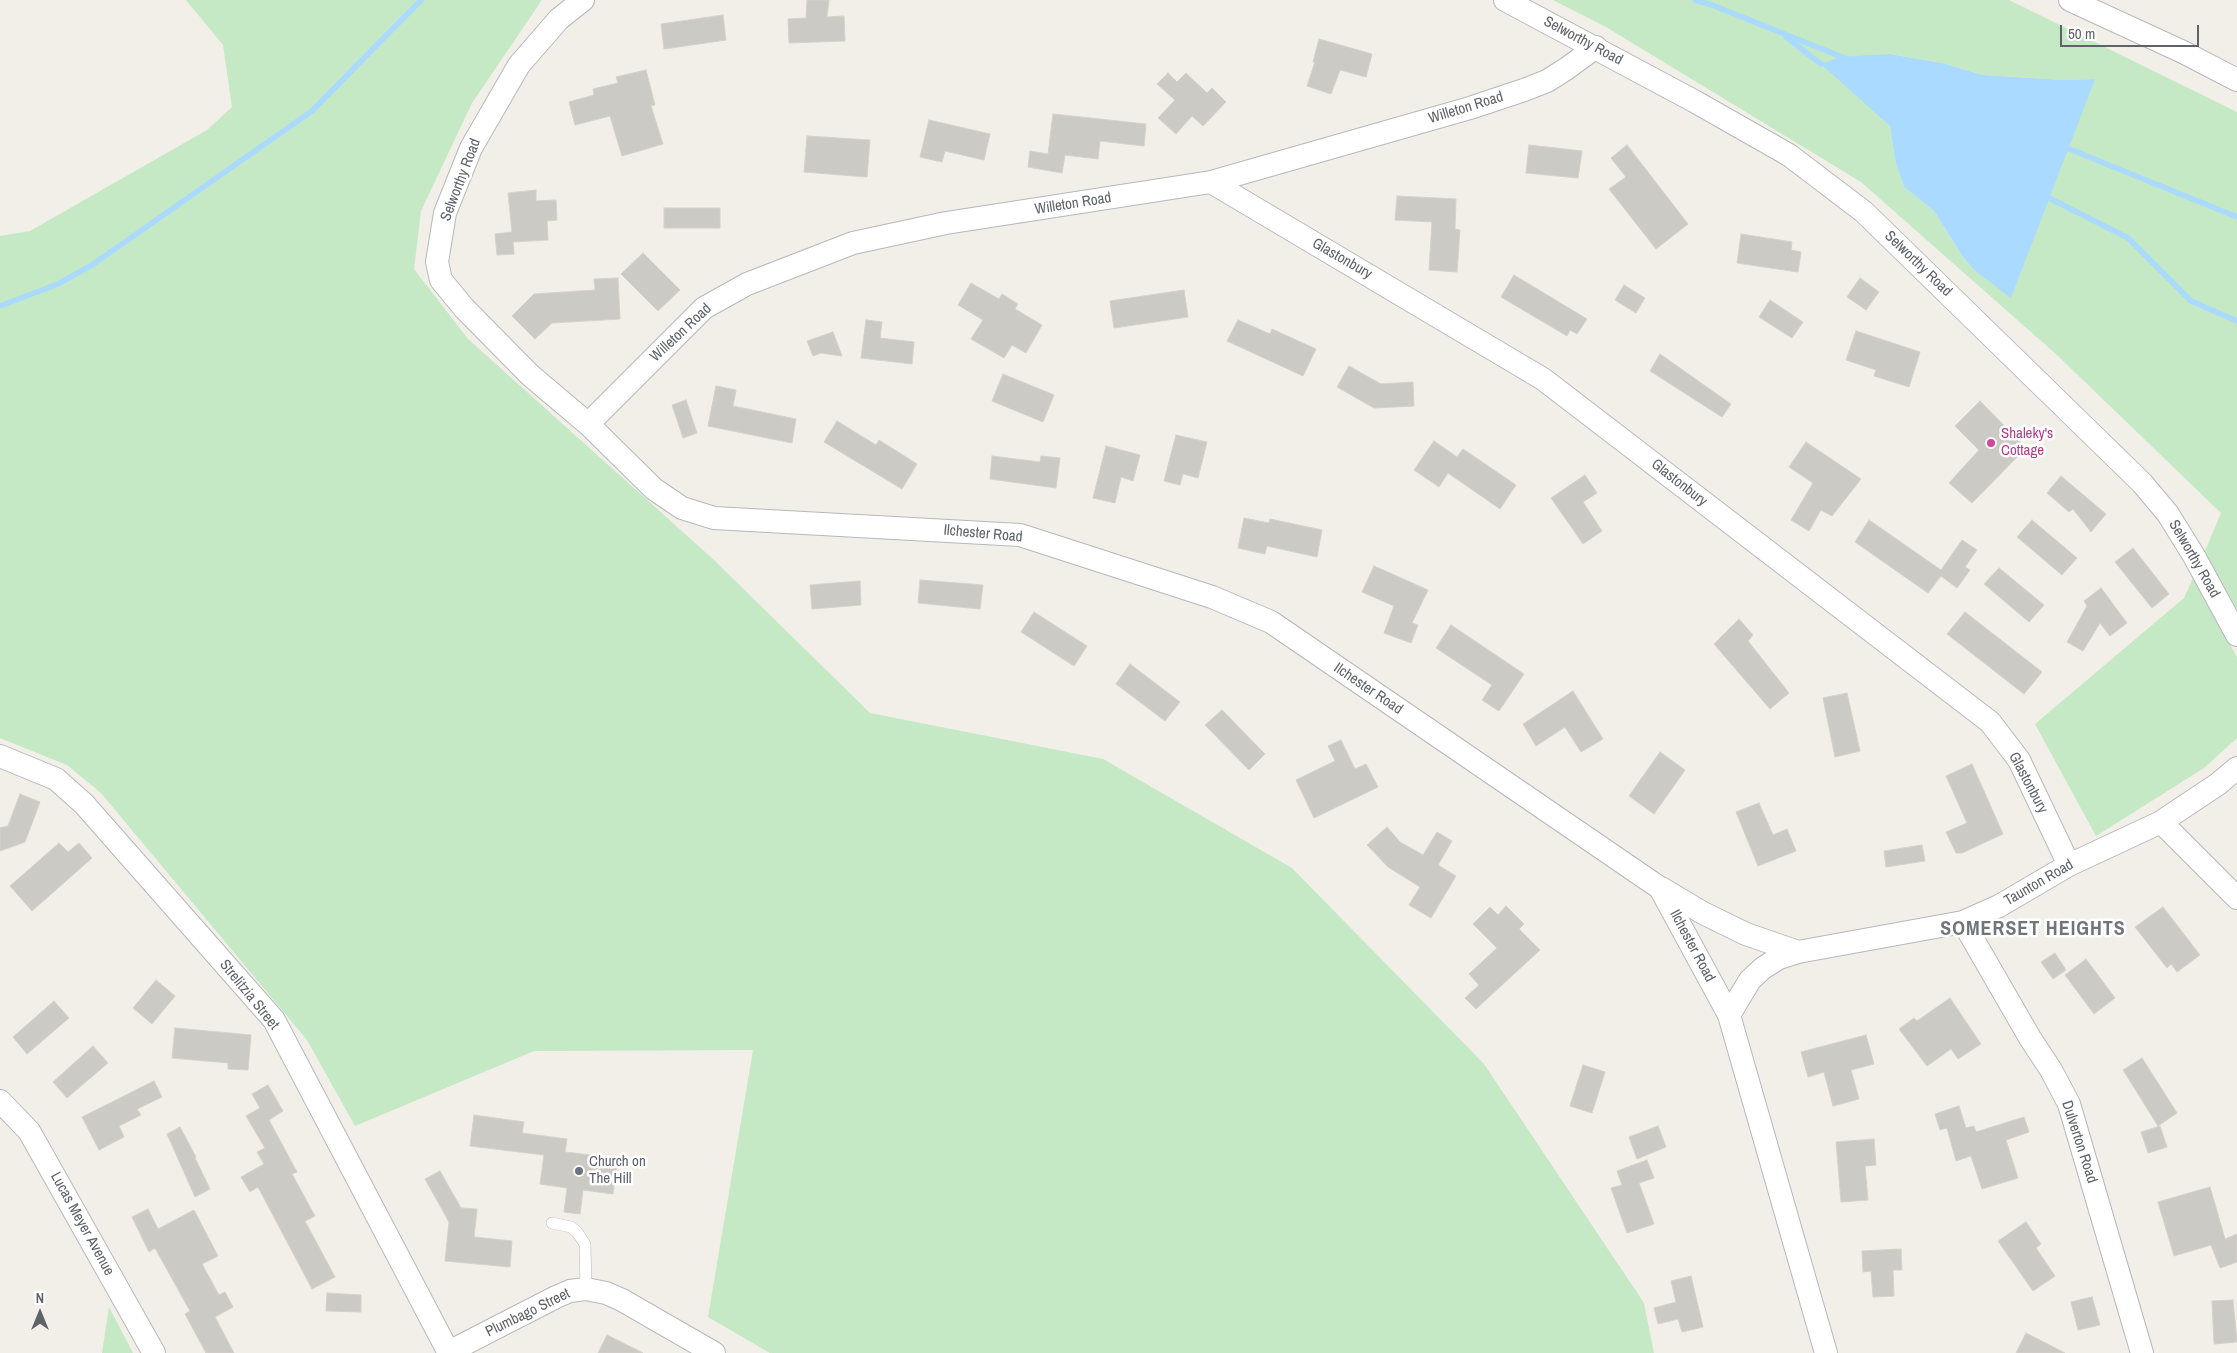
<!DOCTYPE html>
<style>
body{margin:0}
#map{position:relative;width:2237px;height:1353px;overflow:hidden;background:#f1efe8;font-family:"Archivo Narrow",sans-serif}
canvas{display:block}
.north{position:absolute;left:15px;top:1288px;width:50px;height:50px;-webkit-text-stroke:4px #fff;paint-order:stroke;rotate:0deg;font-size:14px;font-weight:700;line-height:20px;text-align:center;color:#5f6368}
.north::after{content:'';display:block;margin:auto;width:18px;height:22px;background:#5f6368;clip-path:polygon(50% 0,100% 100%,50% 72%,0 100%)}
.scale{position:absolute;left:2060px;top:25px;width:139px;height:22px;box-sizing:border-box;border:2px solid #5f6368;border-top:0;padding-left:6px;font-size:15px;line-height:18px;white-space:nowrap;color:#5f6368;-webkit-text-stroke:4px #fff;paint-order:stroke}
</style>
<div id="map">
<canvas width="2237" height="1353"></canvas>
<div class="north">N</div>
<div class="scale">50 m</div>
</div>
<script>
const ctx = document.querySelector('canvas').getContext('2d');
ctx.lineJoin = 'round';
function fillPath(path, color) { ctx.fillStyle = color; ctx.fill(path, 'evenodd'); }
const toPath = rows => new Path2D(rows.map(r => 'M' + r).join(''));
function trace(path, color, width, dash) { ctx.strokeStyle = color; ctx.lineWidth = width; ctx.lineCap = dash ? 'butt' : 'round'; ctx.setLineDash(dash || []); ctx.stroke(path); }
function write(font, color, halo, rows, align = 'center') {
  ctx.font = font + ' "Archivo Narrow",sans-serif'; ctx.lineWidth = 5; ctx.setLineDash([]); ctx.textBaseline = 'middle'; ctx.strokeStyle = halo; ctx.fillStyle = color; for (const [text, x, y, turn = 0] of rows) {
    ctx.save(); ctx.translate(x, y); ctx.rotate((+turn || 0) * Math.PI / 180); ctx.textAlign = isNaN(turn) ? turn : align; if (halo) ctx.strokeText(text, 0, 0); ctx.fillText(text, 0, 0); ctx.restore();
  }
}
const green = toPath([
 [186,0,542,0,472,103,421,211,414,269,468,339,714,560,870,713,1103,759,1292,868,1484,1064,1644,1303,1654,1353,770,1353,708,1317,753,1050,534,1051,355,1126,307,1040,101,793,67,765,0,738,0,236,30,231,207,130,232,107,223,45],
 [1553,0,2009,0,2237,112,2237,614,2203,556,2221,513,2057,355,1861,182,1606,27],
 [1890,54,1942,63,1983,75,2063,80,2094,79,2011,297,1974,270,1963,257,1934,211,1904,187,1895,160,1890,126,1871,107],
 [2193,578,2237,657,2237,738,2204,768,2096,836,2035,724,2184,598],
 [109,1307,133,1353,102,1353]
]);
const water = toPath([
 [1890,54,1942,63,1983,75,2063,80,2095,79,2011,298,1974,270,1963,257,1934,211,1904,187,1895,160,1890,126,1821,64,1840,57]
]);
const stream = toPath([
 [1695,0,1712,5,1847,59],
 [1786,37,1821,64],
 [2062,146,2237,217],
 [2049,198,2128,238,2191,301,2237,321],
 [0,306,58,284,92,265,312,111,421,0]
]);
const building = toPath([
 [807,0,829,0,827,17,844,16,845,41,789,43,788,19,806,18,807,0],
 [723,15,726,40,664,49,661,24,723,15],
 [1319,39,1372,54,1366,77,1340,70,1331,94,1307,86,1315,62,1313,62,1319,39],
 [646,70,655,105,651,106,663,144,622,156,610,116,575,125,569,102,594,95,593,89,618,83,616,77,646,70],
 [1168,73,1177,82,1186,73,1207,93,1212,88,1226,102,1203,126,1192,116,1176,134,1158,118,1175,100,1157,84,1168,73],
 [1053,114,1146,124,1144,146,1100,141,1098,159,1065,155,1062,173,1028,167,1030,151,1048,154,1053,114],
 [929,120,990,134,984,160,945,151,942,162,920,157,929,120],
 [807,136,870,140,867,177,804,172,807,136],
 [1529,145,1582,151,1578,178,1526,173,1529,145],
 [1627,145,1688,224,1656,249,1609,189,1626,177,1611,158,1627,145],
 [536,190,536,201,556,200,557,220,547,221,548,240,513,242,514,254,497,255,495,234,512,232,508,193,536,190],
 [1397,196,1456,199,1455,229,1460,230,1457,272,1429,270,1432,222,1395,220,1397,196],
 [664,208,720,208,720,228,664,228,664,208],
 [1741,234,1792,242,1791,250,1801,252,1798,272,1737,263,1741,234],
 [643,253,680,290,658,311,621,274,643,253],
 [1514,275,1587,319,1577,334,1570,330,1567,336,1501,297,1514,275],
 [618,278,620,319,552,323,535,339,512,316,534,294,595,290,594,279,618,278],
 [1860,278,1879,292,1866,310,1847,297,1860,278],
 [971,283,999,299,1002,294,1018,304,1015,309,1042,325,1026,353,1012,345,1004,358,971,339,983,320,958,305,971,283],
 [1624,285,1645,298,1636,313,1615,300,1624,285],
 [1184,290,1188,317,1114,328,1110,301,1184,290],
 [1770,300,1803,322,1792,338,1759,317,1770,300],
 [866,320,882,322,880,338,914,342,912,364,861,358,866,320],
 [1238,320,1270,334,1272,329,1316,349,1303,376,1227,341,1238,320],
 [1856,331,1920,352,1909,387,1874,376,1876,370,1846,360,1856,331],
 [833,332,842,356,821,353,813,356,807,341,833,332],
 [1660,354,1731,404,1722,417,1650,371,1660,354],
 [1349,366,1381,384,1413,382,1414,406,1374,408,1337,387,1349,366],
 [1003,374,1054,395,1043,422,992,401,1003,374],
 [716,386,736,390,733,406,796,419,792,443,708,426,716,386],
 [686,400,697,433,683,438,672,405,686,400],
 [1980,401,2026,448,1972,503,1949,483,1979,450,1955,426,1980,401],
 [837,421,876,445,879,440,917,464,902,489,824,442,837,421],
 [1176,435,1207,442,1198,478,1183,474,1180,485,1164,481,1176,435],
 [1434,441,1457,457,1463,449,1516,485,1500,509,1448,473,1439,487,1414,470,1434,441],
 [1806,442,1861,479,1832,516,1821,510,1809,531,1791,520,1813,483,1789,467,1806,442],
 [1106,446,1140,455,1133,481,1121,477,1115,503,1093,498,1106,446],
 [992,456,1040,462,1041,456,1060,458,1056,488,990,479,992,456],
 [1585,475,1597,493,1583,502,1602,531,1583,544,1551,498,1585,475],
 [2061,476,2106,514,2091,532,2073,509,2069,512,2047,493,2061,476],
 [1244,518,1269,523,1270,519,1322,530,1317,557,1267,546,1265,554,1238,548,1244,518],
 [1869,520,1941,570,1962,540,1977,550,1965,567,1970,570,1957,588,1941,576,1928,593,1855,542,1869,520],
 [2032,520,2077,558,2062,575,2017,537,2032,520],
 [2133,548,2169,594,2152,608,2115,562,2133,548],
 [1374,566,1428,590,1412,623,1418,625,1411,643,1384,633,1394,606,1362,592,1374,566],
 [1999,568,2044,605,2029,622,1984,584,1999,568],
 [920,580,983,585,980,609,918,603,920,580],
 [860,581,861,605,812,609,810,585,860,581],
 [2101,588,2127,623,2110,636,2100,623,2083,651,2067,642,2087,606,2084,601,2101,588],
 [1034,612,1087,646,1074,666,1021,632,1034,612],
 [1965,612,2042,672,2024,694,1947,634,1965,612],
 [1739,619,1753,635,1748,641,1789,693,1770,709,1714,644,1739,619],
 [1451,625,1524,674,1499,711,1482,700,1492,685,1436,648,1451,625],
 [1130,664,1180,702,1165,721,1116,684,1130,664],
 [1573,691,1603,739,1581,752,1565,727,1536,746,1523,724,1573,691],
 [1847,693,1860,751,1835,757,1823,698,1847,693],
 [1222,710,1265,754,1249,770,1205,725,1222,710],
 [1341,740,1355,769,1366,764,1378,787,1314,818,1296,780,1335,761,1328,746,1341,740],
 [1660,752,1685,770,1654,814,1629,796,1660,752],
 [1972,764,2003,834,1962,853,1956,853,1946,832,1967,823,1946,776,1972,764],
 [20,794,40,802,25,842,0,851,0,828,8,826,20,794],
 [1759,803,1773,835,1787,829,1796,851,1758,866,1736,812,1759,803],
 [1387,827,1400,842,1423,855,1437,832,1452,841,1438,865,1456,876,1431,918,1409,905,1420,887,1388,867,1367,845,1387,827],
 [59,843,68,852,79,843,92,858,32,911,10,886,59,843],
 [1922,845,1925,861,1886,867,1884,851,1922,845],
 [1506,906,1524,924,1519,929,1540,950,1476,1009,1465,998,1479,985,1469,974,1497,948,1473,924,1490,907,1498,915,1506,906],
 [2163,907,2200,955,2177,972,2171,964,2167,968,2135,927,2163,907],
 [2055,953,2066,970,2053,979,2041,962,2055,953],
 [2086,959,2115,998,2094,1014,2065,975,2086,959],
 [156,980,175,996,152,1024,133,1008,156,980],
 [1950,998,1981,1044,1958,1059,1951,1049,1927,1066,1899,1029,1914,1018,1917,1021,1950,998],
 [54,1001,69,1018,27,1054,13,1037,54,1001],
 [175,1028,251,1035,248,1070,228,1069,228,1063,172,1058,175,1028],
 [1866,1035,1874,1064,1851,1070,1859,1099,1833,1106,1824,1072,1808,1077,1801,1052,1866,1035],
 [93,1046,108,1063,67,1098,53,1082,93,1046],
 [2142,1058,2177,1113,2158,1126,2123,1070,2142,1058],
 [1583,1065,1605,1072,1592,1113,1570,1106,1583,1065],
 [154,1081,162,1097,137,1109,141,1115,119,1126,124,1137,99,1150,82,1117,154,1081],
 [268,1085,283,1111,269,1120,297,1172,292,1174,315,1216,305,1221,335,1277,312,1289,258,1187,250,1192,241,1177,264,1164,257,1152,265,1148,246,1116,260,1108,252,1094,268,1085],
 [1959,1106,1966,1128,1974,1126,1976,1132,2024,1117,2029,1132,2006,1140,2018,1178,1982,1189,1971,1156,1956,1161,1947,1128,1940,1130,1935,1114,1959,1106],
 [474,1115,524,1122,522,1133,567,1139,565,1152,618,1158,613,1194,583,1190,580,1214,564,1212,567,1188,540,1184,544,1155,470,1146,474,1115],
 [1658,1126,1666,1147,1637,1159,1629,1137,1658,1126],
 [2160,1126,2167,1147,2148,1153,2141,1132,2160,1126],
 [180,1127,196,1157,195,1158,210,1189,195,1197,167,1134,180,1127],
 [1874,1139,1876,1165,1865,1166,1868,1200,1841,1202,1836,1142,1874,1139],
 [1647,1160,1654,1178,1639,1183,1654,1224,1627,1233,1611,1188,1622,1185,1617,1171,1647,1160],
 [440,1171,461,1208,477,1209,474,1237,512,1241,510,1267,445,1261,449,1222,425,1179,440,1171],
 [2210,1187,2225,1239,2237,1234,2237,1262,2220,1268,2211,1245,2174,1256,2158,1202,2210,1187],
 [148,1209,158,1229,194,1210,218,1256,202,1264,219,1295,225,1292,233,1307,215,1317,234,1353,206,1353,185,1314,190,1311,155,1248,149,1252,132,1217,148,1209],
 [2026,1222,2041,1244,2036,1248,2055,1276,2033,1291,1998,1241,2026,1222],
 [1901,1249,1902,1270,1893,1270,1894,1296,1873,1297,1871,1271,1863,1272,1862,1251,1901,1249],
 [1691,1276,1703,1327,1682,1332,1678,1319,1658,1324,1654,1308,1676,1302,1671,1281,1691,1276],
 [327,1293,361,1295,361,1312,326,1311,327,1293],
 [2092,1297,2100,1325,2078,1330,2071,1302,2092,1297],
 [2233,1300,2237,1342,2214,1344,2212,1301,2233,1300],
 [2026,1333,2065,1353,2016,1353,2026,1333],
 [607,1335,643,1353,598,1353,607,1335]
]);
const lane = toPath([
 [552,1223,571,1227,577,1232,585,1244,586,1289]
]);
const street = toPath([
 [583,0,559,19,519,65,471,148,445,213,437,262,441,280,464,308,530,375,588,424,654,489,682,508,714,518,1020,535,1212,597,1271,622,1660,888,1729,1015,1826,1353],
 [1505,0,1694,101,1789,155,1864,212,2142,483,2168,514,2194,556,2237,635],
 [2070,0,2183,52,2237,80],
 [1211,182,1543,379,1990,722,2019,760,2069,865],
 [588,424,704,308,747,284,853,243,946,223,1211,182,1470,108,1524,90,1547,81,1566,69,1596,47],
 [0,756,56,779,84,804,274,1020,449,1353],
 [2161,822,2237,898],
 [1661,888,1703,913,1746,934,1798,952],
 [1963,922,2030,1038,2051,1070,2069,1104,2142,1353],
 [1729,1015,1750,980,1763,968,1779,958,1798,952,1963,922,1999,906,2069,865,2161,822,2218,784,2237,768],
 [0,1101,29,1131,154,1353],
 [449,1352,556,1297,570,1291,586,1289,606,1293,622,1300,714,1353]
]);
const markers = [
 [1991,443,5,"#d1479c"],
 [579,1171,5,"#6b7280"]
];
const streetNames = [
 ["Selworthy Road",1583,41,28],
 ["Willeton Road",1466,108,-17],
 ["Selworthy Road",461,180,-69],
 ["Willeton Road",1073,204,-9],
 ["Glastonbury",1342,259,30],
 ["Selworthy Road",1918,264,44],
 ["Willeton Road",681,333,-43],
 ["Glastonbury",1679,483,38],
 ["Ilchester Road",983,534,5],
 ["Selworthy Road",2194,559,60],
 ["Ilchester Road",1368,689,34],
 ["Glastonbury",2028,783,62],
 ["Taunton Road",2039,883,-30],
 ["Ilchester Road",1692,946,62],
 ["Strelitzia Street",249,995,51],
 ["Dulverton Road",2079,1142,72],
 ["Lucas Meyer Avenue",82,1224,61],
 ["Plumbago Street",528,1313,-26]
];
const hotelNames = [
 ["Shaleky's",2001,434],
 ["Cottage",2001,451]
];
const worshipNames = [
 ["Church on",589,1162],
 ["The Hill",589,1179]
];
const districtNames = [
 ["SOMERSET HEIGHTS",2033,930]
];
fillPath(green, '#c5e8c5');
fillPath(water, '#aadaff');
trace(stream, '#aadaff', 5.5);
fillPath(building, '#cccac5');
trace(building, '#d6d1c6', 1);
trace(lane, '#b5b8bc', 12);
trace(street, '#b5b8bc', 24);
trace(lane, '#fff', 11);
trace(street, '#fff', 22);
for (const [x, y, r, color] of markers) { const dot = new Path2D(); dot.arc(x, y, r, 0, 2 * Math.PI); ctx.fillStyle = color; ctx.fill(dot); trace(dot, '#fff', 2); }
write('15px', '#5f6368', '#fff', streetNames);
write('15px', '#b23c85', '#fff', hotelNames, 'left');
write('15px', '#5b616d', '#fff', worshipNames, 'left');
ctx.letterSpacing = '1px';
write('bold 20px', '#70757a', '#fff', districtNames);
ctx.letterSpacing = '0px';
</script>
